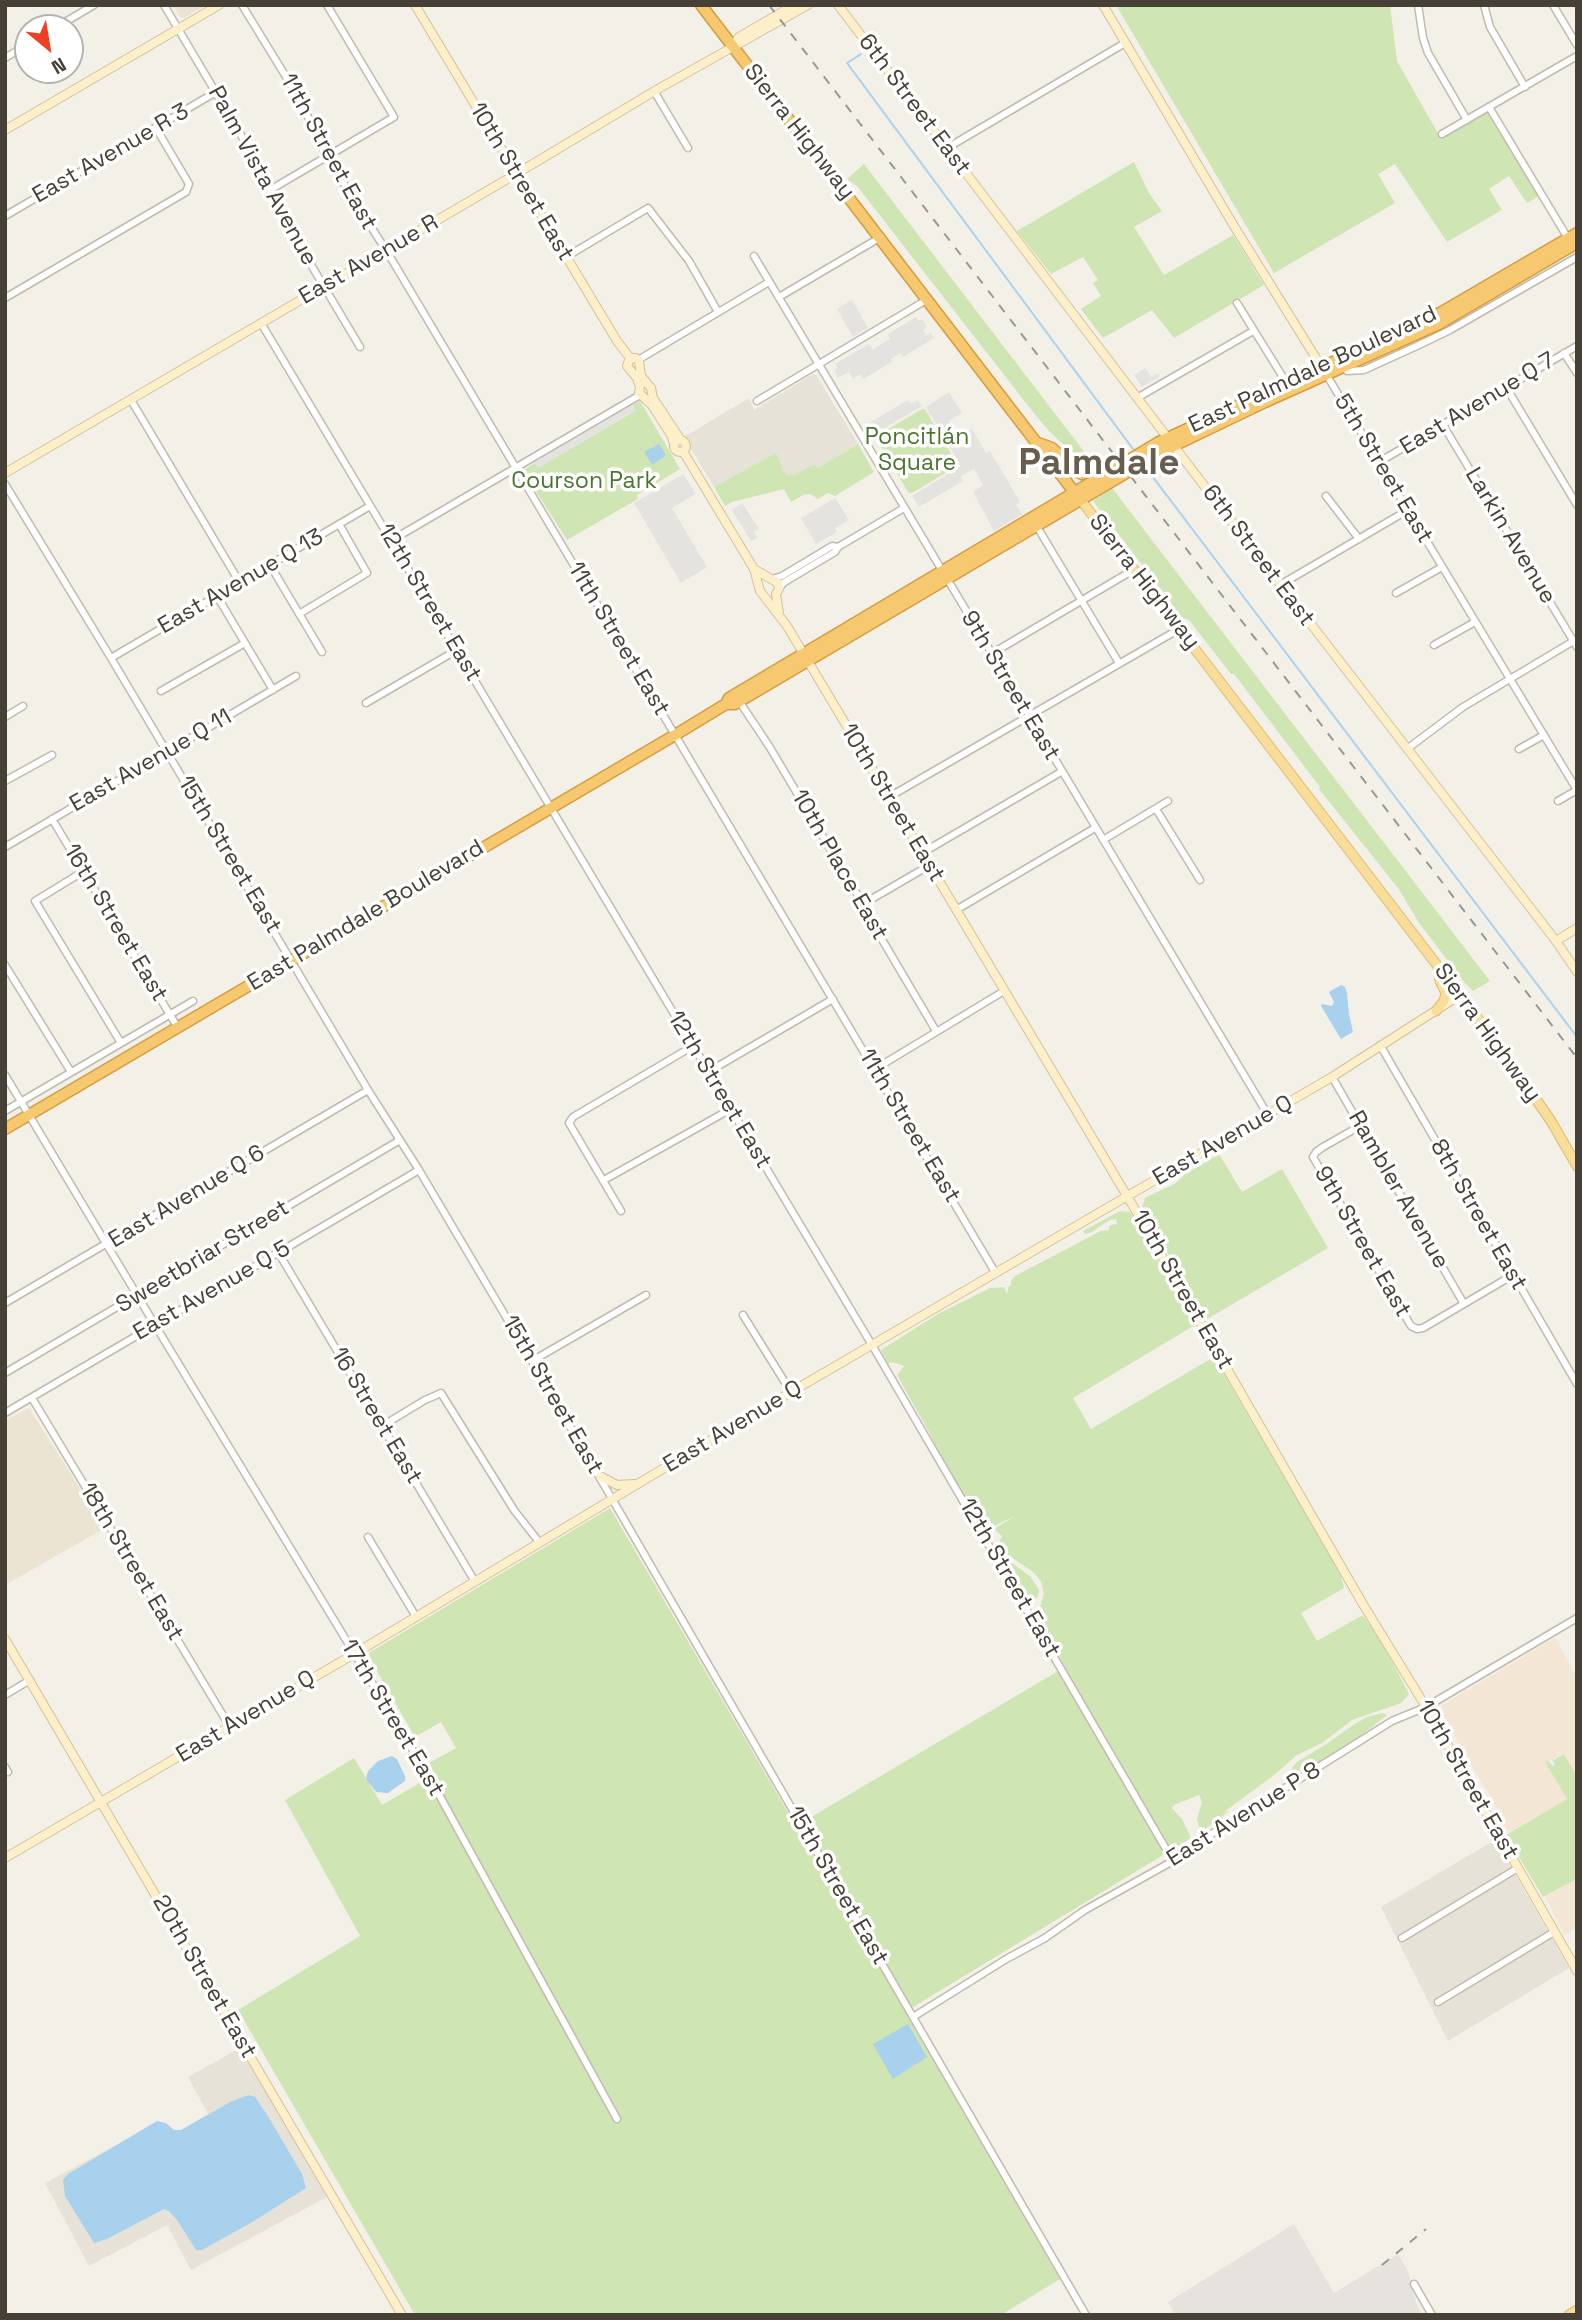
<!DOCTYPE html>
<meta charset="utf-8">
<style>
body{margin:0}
#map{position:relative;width:1582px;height:2320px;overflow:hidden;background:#f3f0e8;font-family:"Space Grotesk",sans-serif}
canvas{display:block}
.frame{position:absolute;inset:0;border:7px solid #464037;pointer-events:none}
.north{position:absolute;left:14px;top:14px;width:70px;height:70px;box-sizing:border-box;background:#fff;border:2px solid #b5b3af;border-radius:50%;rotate:150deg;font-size:19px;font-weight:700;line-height:28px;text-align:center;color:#464037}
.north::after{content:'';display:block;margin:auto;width:24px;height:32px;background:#ef4024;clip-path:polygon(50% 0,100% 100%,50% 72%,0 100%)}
</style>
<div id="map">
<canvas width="1582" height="2320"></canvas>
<div class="frame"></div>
<div class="north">N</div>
</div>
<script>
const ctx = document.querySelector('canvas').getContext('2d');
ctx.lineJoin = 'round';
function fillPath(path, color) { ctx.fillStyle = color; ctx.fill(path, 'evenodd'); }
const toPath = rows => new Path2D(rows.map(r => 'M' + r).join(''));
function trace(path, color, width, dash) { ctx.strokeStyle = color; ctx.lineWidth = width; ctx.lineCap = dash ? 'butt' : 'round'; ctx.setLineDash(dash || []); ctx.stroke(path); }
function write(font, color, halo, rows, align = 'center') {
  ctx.font = font + ' "Space Grotesk",sans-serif'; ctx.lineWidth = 7; ctx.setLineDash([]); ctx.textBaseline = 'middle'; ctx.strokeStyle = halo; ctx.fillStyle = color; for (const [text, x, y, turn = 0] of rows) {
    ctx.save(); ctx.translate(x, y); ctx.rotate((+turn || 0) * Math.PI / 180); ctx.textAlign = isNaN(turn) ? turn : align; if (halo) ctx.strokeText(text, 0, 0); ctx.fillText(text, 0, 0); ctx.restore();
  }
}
const residential = toPath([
 [813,374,816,375,858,444,818,468,815,464,793,475,787,474,783,470,775,454,714,487,684,437,749,398,754,410],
 [1495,1840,1569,1968,1448,2041,1381,1907],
 [243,2046,327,2197,191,2270,167,2225,89,2266,45,2183,159,2122,176,2133,208,2114,188,2077]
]);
const commercial = toPath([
 [1555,1638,1577,1677,1577,1776,1564,1754,1545,1762,1567,1799,1510,1832,1509,1830,1506,1831,1494,1810,1496,1807,1440,1710,1442,1705],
 [1577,1879,1577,1928,1565,1935,1545,1897]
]);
const industrial = toPath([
 [1294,2224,1334,2293,1398,2254,1408,2271,1416,2303,1423,2315,1175,2315,1168,2302]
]);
const education = toPath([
 [173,5,206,5,184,18,180,17],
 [29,1408,105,1528,5,1585,5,1421]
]);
const green = toPath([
 [1116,5,1390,5,1397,61,1440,137,1487,112,1539,196,1527,203,1509,176,1489,189,1502,210,1447,242,1395,164,1378,174,1395,203,1274,273],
 [1134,162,1149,193,1162,211,1134,227,1164,275,1233,235,1264,285,1174,338,1152,310,1103,338,1081,309,1101,296,1093,283,1098,280,1083,257,1051,274,1017,231],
 [864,164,1095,466,1088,469,1078,467,1067,448,1049,431,1033,412,857,186,847,179],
 [640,401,680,469,637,495,638,499,567,540,525,474,525,469],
 [922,409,925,409,957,464,957,466,912,493,908,492,876,438,878,435],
 [858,444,874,472,835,496,828,493,818,499,810,494,803,495,791,502,784,489,732,502,725,506,714,487,776,453,783,470,787,474,793,475,815,464,818,468],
 [1112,488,1490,981,1473,991,1465,983,1419,923,1398,888,1319,789,1320,787,1234,674,1231,674,1189,620,1180,617,1167,599,1167,597,1093,501],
 [1219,1154,1242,1192,1282,1169,1328,1248,1209,1318,1203,1317,1142,1207,1145,1198,1176,1183,1184,1175],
 [1120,1211,1130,1212,1195,1325,1073,1398,1091,1429,1214,1357,1340,1573,1344,1588,1301,1613,1317,1641,1361,1616,1364,1617,1384,1646,1409,1694,1401,1703,1352,1720,1322,1743,1297,1755,1274,1775,1224,1812,1229,1811,1204,1830,1200,1829,1197,1819,1202,1802,1199,1795,1174,1805,1172,1808,1182,1819,1191,1838,905,2012,1060,2279,1001,2315,415,2315,238,2010,360,1936,285,1800,354,1758,382,1805,435,1774,429,1763,456,1748,441,1722,415,1737,367,1654,610,1508,796,1826,1065,1667,1038,1613,1044,1594,1041,1581,1032,1571,997,1548,1002,1536,994,1529,1015,1516,992,1527,986,1527,980,1524,944,1462,929,1432,897,1375,904,1366,895,1363,889,1362,889,1365,881,1350,938,1314,990,1288,1004,1287,1007,1294,1009,1286,1011,1286,1011,1281,1015,1276,1101,1231,1109,1230,1109,1227,1111,1225,1117,1224,1116,1219,1110,1220,1090,1233,1085,1234,1083,1231],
 [998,1553,1030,1576,1039,1590,1038,1596,1035,1600,1029,1600,1009,1574],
 [1383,1713,1387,1715,1357,1739,1330,1757,1305,1770,1292,1772,1292,1768,1297,1762,1328,1743,1353,1725,1367,1717],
 [1564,1754,1577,1776,1577,1879,1543,1897,1506,1835,1567,1799,1545,1762,1548,1760,1553,1766,1555,1764,1551,1758,1554,1760]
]);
const parking = toPath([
 [852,300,868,328,853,337,837,309],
 [916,317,918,321,922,319,927,327,923,330,926,335,931,333,934,338,903,357,900,353,891,359,892,362,863,379,860,374,853,379,849,372,838,378,834,370,837,368,835,364,869,344,873,349,890,339,888,334],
 [1145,368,1151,377,1158,373,1160,376,1142,387,1134,375],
 [949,392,962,413,949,421,958,437,972,429,986,453,990,451,1020,502,1016,505,1022,514,994,531,973,492,983,485,974,469,961,476,963,481,919,507,912,496,961,466,926,407],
 [908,400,911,404,918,400,922,406,873,435,867,424],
 [633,405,636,411,538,468,535,462],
 [683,474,696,494,672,508,707,567,681,583,634,503],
 [835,498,849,520,835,528,837,532,816,544,801,518],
 [742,503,759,529,754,532,757,538,751,541,732,510]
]);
const water = toPath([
 [659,444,666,455,652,465,644,452],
 [1341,985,1345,987,1347,993,1349,1014,1353,1032,1341,1039,1321,1006,1322,1004,1332,1006,1334,1002,1329,992],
 [392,1756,397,1759,405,1776,405,1781,388,1793,376,1792,366,1779,368,1771,378,1761],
 [908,2024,927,2057,893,2079,873,2044],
 [249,2095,255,2097,266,2113,302,2174,306,2188,254,2221,202,2250,196,2250,177,2220,169,2211,164,2209,107,2239,94,2243,65,2196,63,2180,68,2174,157,2121,166,2123,174,2130,181,2130,232,2101]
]);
const stream = toPath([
 [861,54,847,63,1133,449],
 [1146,468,1577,1037]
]);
const street = toPath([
 [164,5,261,169,279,211,360,347],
 [242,5,299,98,327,157,392,260,995,1272],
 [1418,5,1423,38,1428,53,1467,120],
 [1484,5,1490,27,1525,87],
 [1553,5,1577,45],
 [55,28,94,5],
 [5,58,28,44],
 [654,91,688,148],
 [1489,107,1569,240],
 [1442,134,1577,56],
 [947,148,1125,43],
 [270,190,394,117,327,5],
 [5,216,216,92],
 [754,256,1268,1115],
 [566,257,648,208,689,261,718,312],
 [779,297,881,237],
 [5,298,186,192,189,184,156,128],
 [1237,303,1286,382],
 [261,323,872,1345,1173,1861],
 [1564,353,1577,373],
 [638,360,769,282],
 [1343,367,1347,371,1364,370,1419,345,1450,330,1577,257],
 [1326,374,1577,790],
 [1506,387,1577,505],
 [1137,398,1253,331],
 [131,400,240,583],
 [757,401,928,299],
 [1443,425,1577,647],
 [1379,462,1577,346],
 [5,484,111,658,368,1090,419,1170,532,1361,1086,2315],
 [1326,496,1359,539],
 [1036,525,1119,663],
 [392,540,640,395],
 [270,565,322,652],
 [772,579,782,576,832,546,838,547],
 [1280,585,1408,510],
 [779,589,783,583,835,552,838,547,904,508],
 [1396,593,1442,567],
 [217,596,273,690],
 [299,614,367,573,339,524],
 [1434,645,1475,622],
 [991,654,1135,569],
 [111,658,370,506],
 [161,691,245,643],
 [739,701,769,746,863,904,877,931,936,1031],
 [366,703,457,650],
 [5,717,23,706],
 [1407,749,1463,707,1577,639],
 [1519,749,1544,735],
 [5,781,52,755],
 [889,797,1181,628],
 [1558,801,1577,790],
 [1156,809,1200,880],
 [52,819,178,1028],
 [1103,840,1168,801],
 [5,847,296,676],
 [922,853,1061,772],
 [84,871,35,901,121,1043],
 [863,904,930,865],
 [956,910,1095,828],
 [5,965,71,1072],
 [1380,1045,1577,1384],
 [875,1069,1004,991],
 [708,1072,833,999],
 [5,1075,152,1320],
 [1332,1077,1464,1304],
 [5,1111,193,1001],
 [1360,1126,1323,1147,1316,1152,1313,1157,1411,1326,1417,1329,1423,1328,1513,1275],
 [604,1180,731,1109],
 [621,1211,569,1123,573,1117,693,1046],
 [278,1252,474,1580],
 [5,1303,368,1090],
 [743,1315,791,1392],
 [155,1325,431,1780,617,2119],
 [532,1361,646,1295],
 [5,1373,400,1140],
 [32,1398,230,1727],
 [5,1413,419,1170],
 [382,1426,425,1400,441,1393,514,1510,539,1542],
 [368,1537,415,1615],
 [5,1695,30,1680],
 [5,1767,8,1772],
 [1402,1938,1518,1868],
 [1438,2002,1554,1932],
 [913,2017,1008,1958,1045,1938,1085,1910,1173,1861,1213,1833,1392,1721,1426,1707,1577,1618],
 [1414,2284,1432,2315]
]);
const secondary = toPath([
 [415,5,617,341,630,358],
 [838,5,1215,500,1556,941,1577,972],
 [1103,5,1234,226,1324,371],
 [732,46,739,37,794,5],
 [5,130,219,5],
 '674 446a6 6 0 1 1 12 0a6 6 0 1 1-12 0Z',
 [674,443,671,435,652,405,639,393,640,387,637,378,627,366,630,358,636,358,639,361,641,376,651,388,653,398,680,439],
 [684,453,754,569,760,591,787,626,1133,1206,1364,1606,1426,1707,1577,1971],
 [5,473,516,174,658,89,808,5],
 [754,569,778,583,779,589,776,594,779,613],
 [1556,941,1577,928],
 [600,1476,617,1485,634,1484],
 [5,1639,402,2315],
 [5,1858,354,1654,791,1392,1332,1077,1460,995]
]);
const primary = toPath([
 [1080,499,1499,1046,1551,1121,1577,1166],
 [1436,1011,1444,1001,1446,993,1440,981,1438,967],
 [1569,2315,1577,2310]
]);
const highway = toPath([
 [701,5,1078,497],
 [1038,443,1052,448,1074,470,1082,474,1111,467],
 [726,704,735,704,1165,450,1265,402,1439,324,1577,243],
 [5,1129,675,735,726,704,729,698,1159,442,1440,313,1577,233]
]);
const rail = toPath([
 [769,5,1577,1058],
 [1382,2265,1426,2229]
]);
const streetNames = [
 ["6th Street East",914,105,53],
 ["Sierra Highway",799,132,52],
 ["11th Street East",328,152,61],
 ["East Avenue R 3",111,154,-30],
 ["Palm Vista Avenue",262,176,61],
 ["10th Street East",521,182,59],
 ["East Avenue R",369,260,-30],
 ["East Palmdale Boulevard",1313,370,-25],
 ["East Avenue Q 7",1478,404,-31],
 ["5th Street East",1383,469,59],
 ["Larkin Avenue",1510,536,59],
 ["6th Street East",1258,556,53],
 ["East Avenue Q 13",241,582,-30],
 ["Sierra Highway",1144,582,52],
 ["12th Street East",429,603,59],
 ["11th Street East",618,639,59],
 ["9th Street East",1010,686,59],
 ["East Avenue Q 11",151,761,-30],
 ["10th Street East",892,803,59],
 ["15th Street East",229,855,59],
 ["10th Place East",839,865,60],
 ["East Palmdale Boulevard",366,916,-31],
 ["16th Street East",115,923,59],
 ["Sierra Highway",1487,1033,54],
 ["12th Street East",719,1090,59],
 ["11th Street East",909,1126,59],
 ["East Avenue Q",1223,1141,-30],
 ["Rambler Avenue",1398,1190,60],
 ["East Avenue Q 6",187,1197,-31],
 ["8th Street East",1478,1215,60],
 ["9th Street East",1362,1242,60],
 ["Sweetbriar Street",203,1257,-31],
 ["10th Street East",1182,1290,60],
 ["East Avenue Q 5",212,1291,-30],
 ["15th Street East",552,1395,60],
 ["16 Street East",376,1416,59],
 ["East Avenue Q",733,1427,-31],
 ["18th Street East",131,1562,59],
 ["12th Street East",1009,1578,60],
 ["East Avenue Q",246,1717,-31],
 ["17th Street East",392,1718,59],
 ["10th Street East",1467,1780,60],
 ["East Avenue P 8",1244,1815,-32],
 ["15th Street East",837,1886,60],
 ["20th Street East",204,1977,60]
];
const parkNames = [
 ["Poncitlán",917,438],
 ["Square",917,464],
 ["Courson Park",584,482]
];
const townNames = [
 ["Palmdale",1099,464]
];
fillPath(residential, '#e7e2d7');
fillPath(commercial, '#f4e6d5');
fillPath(industrial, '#e6e2dd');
fillPath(education, '#ece4d3');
fillPath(green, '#cfe5b3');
fillPath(parking, '#e5e3e0');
fillPath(water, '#a8d1ed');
trace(stream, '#a8d1ed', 2);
trace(street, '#c1baae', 9);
trace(secondary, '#d1c29a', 10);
trace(primary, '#deba6c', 11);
trace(highway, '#d59d40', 13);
trace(street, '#fff', 6);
trace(secondary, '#fcefca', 8);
trace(primary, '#f9dd9b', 9);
trace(highway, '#f6c870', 10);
trace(rail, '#979797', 2, [9, 9]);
write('23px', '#464037', '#fff', streetNames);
write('23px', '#49752d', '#fff', parkNames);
write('bold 37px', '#685e4f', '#fff', townNames);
</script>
